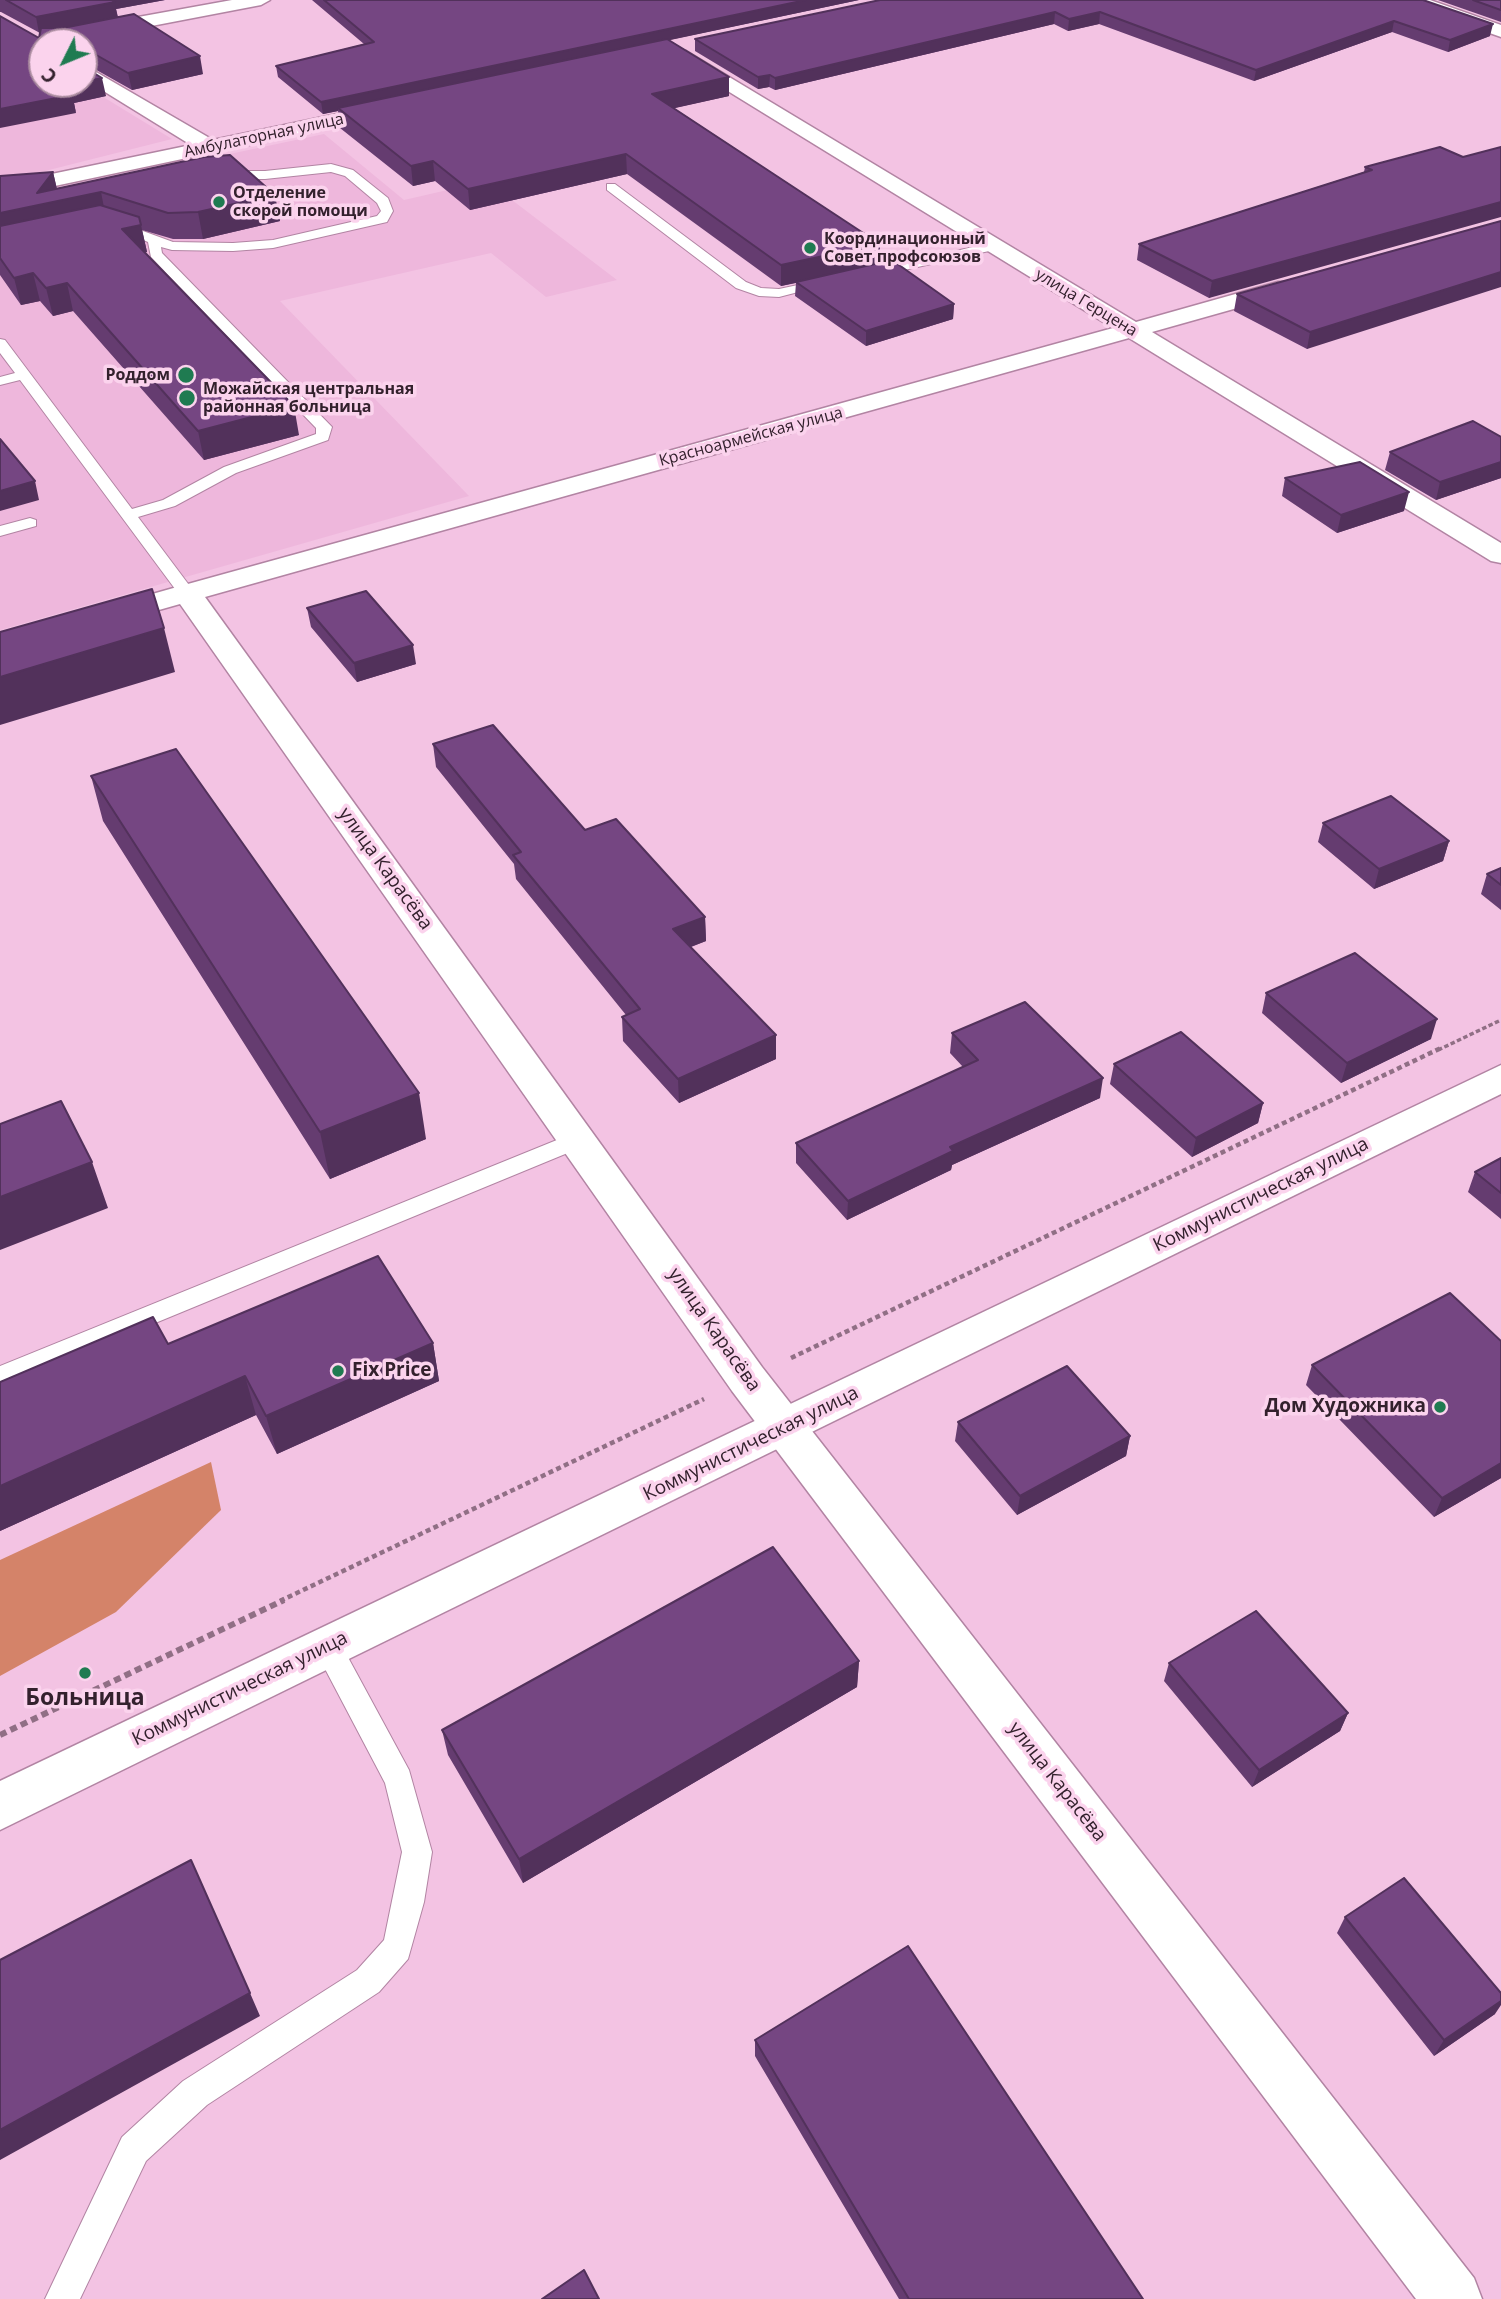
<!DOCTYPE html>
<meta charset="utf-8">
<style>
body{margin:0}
#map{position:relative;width:1501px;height:2299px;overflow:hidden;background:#f3c3e3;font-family:"Open Sans",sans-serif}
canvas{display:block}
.north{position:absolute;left:28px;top:28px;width:70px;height:70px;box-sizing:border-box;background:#fbd3ed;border:2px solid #ab8ca0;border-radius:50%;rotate:227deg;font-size:19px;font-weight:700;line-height:28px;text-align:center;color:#33212d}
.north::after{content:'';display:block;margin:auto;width:24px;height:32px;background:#1f7b51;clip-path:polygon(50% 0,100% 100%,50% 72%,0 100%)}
</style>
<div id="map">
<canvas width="1501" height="2299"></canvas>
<div class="north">С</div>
</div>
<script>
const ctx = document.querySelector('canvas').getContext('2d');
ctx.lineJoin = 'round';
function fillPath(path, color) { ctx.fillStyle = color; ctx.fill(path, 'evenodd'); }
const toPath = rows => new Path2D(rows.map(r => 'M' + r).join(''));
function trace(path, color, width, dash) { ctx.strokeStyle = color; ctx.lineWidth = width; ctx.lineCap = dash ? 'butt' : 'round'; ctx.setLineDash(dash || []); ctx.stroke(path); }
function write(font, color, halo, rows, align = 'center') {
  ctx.font = font + ' "Open Sans",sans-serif'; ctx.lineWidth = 7; ctx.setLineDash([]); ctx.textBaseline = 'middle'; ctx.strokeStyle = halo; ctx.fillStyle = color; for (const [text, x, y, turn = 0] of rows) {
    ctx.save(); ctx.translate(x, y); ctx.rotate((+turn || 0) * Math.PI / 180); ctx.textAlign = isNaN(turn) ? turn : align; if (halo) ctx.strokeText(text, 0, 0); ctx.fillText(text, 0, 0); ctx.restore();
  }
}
const built = toPath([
 [0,34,42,84,82,84,172,139,41,172,60,190,324,134,404,200,487,181,617,280,546,297,491,253,280,301,469,496,0,630]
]);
const forest = toPath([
 [211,1462,221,1510,116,1612,0,1676,0,1560]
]);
const pathFar2 = toPath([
 [1438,1050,1501,1020]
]);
const pathFar1 = toPath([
 [791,1358,1441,1048],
 [280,1601,704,1399]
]);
const path = toPath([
 [0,1735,284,1600]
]);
const service = toPath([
 [331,164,353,170,388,198,393,211,387,222,273,248,233,251,172,250,161,247,162,253,332,427,328,440,236,473,175,506,138,517,195,593,193,597,181,597,20,380,0,385,0,377,15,373,0,353,0,339,5,340,132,509,163,500,224,467,316,434,316,428,151,257,148,242,109,226,121,223,173,242,233,243,273,240,377,216,381,211,377,203,345,176,331,172,265,179,224,179,218,175,224,171,265,171,331,164],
 [607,184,615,184,746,282,761,288,779,289,826,279,833,283,779,297,759,296,736,288,607,190,607,184],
 [993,242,1000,246,998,249,873,277,866,273,993,242],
 [30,518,36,520,36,526,0,536,0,526,30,518],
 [579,1131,587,1133,590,1139,587,1145,0,1387,0,1366,579,1131],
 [327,1634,337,1637,409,1770,432,1852,424,1902,408,1959,379,1992,207,2105,146,2161,80,2299,45,2299,122,2137,183,2081,357,1970,384,1940,402,1852,385,1783,313,1646,317,1637,327,1634]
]);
const minor = toPath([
 [232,0,270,0,261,5,94,37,85,31,94,25,232,0],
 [1404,0,1430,0,1501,25,1501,37,1407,4,1404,0],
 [686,51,1136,322,1278,282,1294,282,1298,287,1294,292,1152,332,1501,543,1501,563,1491,561,1129,338,205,597,762,1367,1474,2278,1482,2299,1416,2299,732,1391,180,604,106,625,96,622,91,616,96,610,177,587,1113,328,679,61,676,57,686,51],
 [84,65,213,140,390,103,400,109,390,115,50,187,42,186,39,181,42,176,191,145,84,79,84,65]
]);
const secondary = toPath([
 [1501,1065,1501,1094,0,1830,0,1781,1501,1065]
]);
const wall = toPath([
 [0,0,165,0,116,9,118,17,203,74,132,90,84,63,84,42,42,42,106,96,74,103,76,113,39,38,40,33,1,12,0,12],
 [312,0,859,0,669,40,729,77,729,96,674,108,880,244,879,263,954,304,953,319,866,346,795,296,796,283,781,286,627,174,470,210,435,181,413,186,340,128,338,111,323,114,278,77,276,66,364,44],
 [880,0,1423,0,1490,36,1448,52,1392,32,1254,81,1099,24,1068,31,1054,24,775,90,769,87,758,89,695,51,695,39],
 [1438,0,1501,0,1501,22],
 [204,157,280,221,203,239,173,239,142,230,147,252,145,252,299,435,204,460,73,311,53,316,40,301,21,305,0,275,0,176,53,172,57,189],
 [1463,157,1209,298,1137,260,1139,244,1364,172,1365,167],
 [1501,221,1307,349,1234,311,1237,294],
 [1501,437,1501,478,1436,500,1385,470,1390,452],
 [1285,478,1404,511,1337,533,1282,496],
 [307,608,416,664,357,682,311,627],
 [433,744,585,830,705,917,706,941,691,947,776,1035,776,1059,679,1103,623,1041,622,1017,626,1015,516,879,514,864,436,767],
 [91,776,426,1139,330,1179,103,821],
 [1323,823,1449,841,1443,861,1374,889,1318,842],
 [1501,868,1501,910,1481,894,1487,874],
 [1266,993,1431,1039,1341,1083,1262,1013],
 [952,1033,1100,1098,952,1165,951,1170,847,1220,796,1163,796,1143,963,1067,950,1053],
 [1114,1064,1263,1103,1258,1123,1192,1157,1110,1084],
 [1501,1158,1501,1219,1468,1192,1475,1172],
 [433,1343,439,1381,277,1454,256,1415,0,1531,0,1382,168,1344],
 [1312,1365,1501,1478,1434,1517,1306,1385],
 [958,1422,1130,1436,1126,1456,1017,1515,955,1441],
 [859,1661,857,1687,523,1883,448,1755,442,1730],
 [1169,1663,1348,1713,1340,1731,1252,1787,1164,1681],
 [1345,1917,1495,2014,1434,2056,1337,1933],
 [755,2040,1143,2299,899,2299,755,2056]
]);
const shadedWall = toPath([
 [104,0,165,0,116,9,118,19,39,33,36,17],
 [806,0,859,0,340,110,338,108,338,111,323,114,321,102],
 [1055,12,1054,24,775,90,775,78],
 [1100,12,1099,24,1068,31,1069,19],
 [1394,21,1392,32,1254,81,1256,70],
 [1493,24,1490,36,1448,52,1450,40],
 [200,56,203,74,132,90,128,73],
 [770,75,769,87,758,89,758,77],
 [729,77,729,96,653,113,652,94],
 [102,78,106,96,74,103,76,113,0,128,0,109,64,87,77,84,84,84,84,82],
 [626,154,627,174,470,210,468,189],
 [433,161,435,181,413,186,411,166],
 [53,172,59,199,101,192,106,218,0,241,0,213,37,193],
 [275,195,280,221,203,239,198,212],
 [1501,202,1501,217,1209,298,1212,281],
 [141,225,147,252,128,256,122,229],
 [880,244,879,264,781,286,781,265],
 [1501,272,1501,287,1307,349,1310,332],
 [33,273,40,301,21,305,14,278],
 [67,283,73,311,53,316,46,288],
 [954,304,953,319,866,346,866,331],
 [294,406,299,435,204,460,198,431],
 [1501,462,1501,478,1436,500,1440,482],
 [35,481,39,500,0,511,0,491],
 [1409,492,1404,511,1337,533,1341,515],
 [164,628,175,672,0,725,0,677],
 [413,645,416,664,357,682,354,663],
 [1449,841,1443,861,1374,889,1379,869],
 [705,917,706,941,674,953,673,929],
 [1437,1019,1431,1039,1341,1083,1347,1063],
 [776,1035,776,1059,679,1103,678,1079],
 [1103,1078,1100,1098,952,1165,951,1170,847,1220,848,1201,950,1147],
 [419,1093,426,1139,330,1179,320,1132],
 [1263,1103,1258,1123,1192,1157,1196,1138],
 [92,1162,108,1208,0,1250,0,1197],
 [433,1343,439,1381,277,1454,266,1416],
 [245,1376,256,1415,0,1531,0,1486],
 [1130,1436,1126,1456,1017,1515,1020,1496],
 [1501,1463,1501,1478,1434,1517,1442,1498],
 [859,1661,857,1687,523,1883,519,1859],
 [1348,1713,1340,1731,1252,1787,1259,1770],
 [250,1993,260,2016,0,2160,0,2130],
 [1501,2001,1501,2005,1495,2014,1434,2056,1444,2040]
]);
const building = toPath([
 [6,0,112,0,115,2,36,17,6,0],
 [324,0,806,0,321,102,276,66,374,42,324,0],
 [880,0,1423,0,1493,24,1450,40,1394,21,1256,70,1100,12,1069,19,1055,12,775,78,770,75,758,77,695,39,880,0],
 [1473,0,1501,0,1501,10,1473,0],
 [134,14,200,56,128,73,84,48,84,42,42,42,42,84,77,84,64,87,72,95,0,109,0,16,39,38,41,28,63,28,134,14],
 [667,39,729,77,652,94,880,244,781,265,626,154,468,189,433,161,411,166,338,108,667,39],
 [84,67,102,78,84,82,84,67],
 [1440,147,1463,157,1501,147,1501,202,1212,281,1139,244,1372,170,1365,167,1440,147],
 [230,155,275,195,198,212,168,213,101,192,0,213,0,176,53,172,37,193,204,157,230,155],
 [100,205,139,217,141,225,122,229,294,406,198,431,67,283,46,288,33,273,14,278,0,258,0,226,100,205],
 [1501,221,1501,272,1310,332,1237,294,1501,221],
 [892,260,954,304,866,331,796,282,892,260],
 [1473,421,1501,437,1501,462,1440,482,1390,452,1473,421],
 [0,439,35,481,0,491,0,439],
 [1360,462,1409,492,1341,515,1285,478,1360,462],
 [152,589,164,628,0,677,0,632,152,589],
 [366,591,413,645,354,663,307,608,366,591],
 [493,725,585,830,616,819,705,917,673,929,776,1035,678,1079,622,1017,640,1009,513,855,521,852,433,744,493,725],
 [176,749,419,1093,320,1132,91,776,176,749],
 [1391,796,1449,841,1379,869,1323,823,1391,796],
 [1501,868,1501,885,1487,874,1501,868],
 [1355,953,1437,1019,1347,1063,1266,993,1355,953],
 [1025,1002,1103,1078,950,1147,953,1151,848,1201,796,1143,978,1060,952,1033,1025,1002],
 [1181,1032,1263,1103,1196,1138,1114,1064,1181,1032],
 [61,1101,92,1162,0,1197,0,1124,61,1101],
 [1501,1158,1501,1193,1475,1172,1501,1158],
 [378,1256,433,1343,266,1416,245,1376,0,1486,0,1382,153,1317,168,1344,378,1256],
 [1450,1293,1501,1341,1501,1463,1442,1498,1312,1365,1450,1293],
 [1067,1366,1130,1436,1020,1496,958,1422,1067,1366],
 [773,1547,859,1661,519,1859,442,1730,773,1547],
 [1256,1611,1348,1713,1259,1770,1169,1663,1256,1611],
 [191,1860,250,1993,0,2130,0,1960,191,1860],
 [1404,1878,1501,1993,1501,2001,1444,2040,1345,1917,1404,1878],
 [908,1946,1143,2299,909,2299,755,2040,908,1946],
 [584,2270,599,2299,542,2299,584,2270]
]);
const markers = [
 [219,202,7,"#1f7b51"],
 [810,248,7,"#1f7b51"],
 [186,375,9,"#1f7b51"],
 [187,398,9,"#1f7b51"],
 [338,1371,7,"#1f7b51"],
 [1440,1407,7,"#1f7b51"],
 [85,1673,7,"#1f7b51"]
];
const farStreetnames = [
 ["Амбулаторная улица",264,136,-12],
 ["улица Герцена",1086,303,31],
 ["Красноармейская улица",751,437,-15]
];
const farPoinames = [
 ["Отделение",233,193],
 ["скорой помощи",233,211],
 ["Координационный",824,239],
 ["Совет профсоюзов",824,257],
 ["Роддом",170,375,"right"],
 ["Можайская центральная",203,389],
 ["районная больница",203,407]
];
const streetNames = [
 ["улица Карасёва",385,869,54],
 ["Коммунистическая улица",1261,1195,-26],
 ["улица Карасёва",714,1330,55],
 ["Коммунистическая улица",751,1444,-26],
 ["Коммунистическая улица",240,1689,-26],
 ["улица Карасёва",1057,1782,52]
];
const poiNames = [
 ["Fix Price",352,1371],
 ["Дом Художника",1426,1407,"right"]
];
const nearPoinames = [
 ["Больница",85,1698]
];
fillPath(built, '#eeb7dc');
fillPath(forest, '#d48369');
trace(service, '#b284a3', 2);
trace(minor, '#b284a3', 3);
trace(secondary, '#b284a3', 3);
trace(pathFar2, '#906f85', 3.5, [4.5, 2.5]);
trace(pathFar1, '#906f85', 4.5, [5, 3.5]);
trace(path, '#906f85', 6, [7, 4.5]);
fillPath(service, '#fff');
fillPath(minor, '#fff');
fillPath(secondary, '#fff');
fillPath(wall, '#653c70');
fillPath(shadedWall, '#52315b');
fillPath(building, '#754682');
trace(building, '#52315b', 2);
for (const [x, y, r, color] of markers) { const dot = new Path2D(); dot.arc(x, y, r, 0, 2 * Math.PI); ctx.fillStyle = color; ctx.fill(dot); trace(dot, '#fbd3ed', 2.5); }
write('16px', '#33212d', '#fbd3ed', farStreetnames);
write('bold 16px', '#33212d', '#fbd3ed', farPoinames, 'left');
write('19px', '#33212d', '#fbd3ed', streetNames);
write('bold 19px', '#33212d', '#fbd3ed', poiNames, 'left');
write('bold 23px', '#33212d', '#fbd3ed', nearPoinames);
</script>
